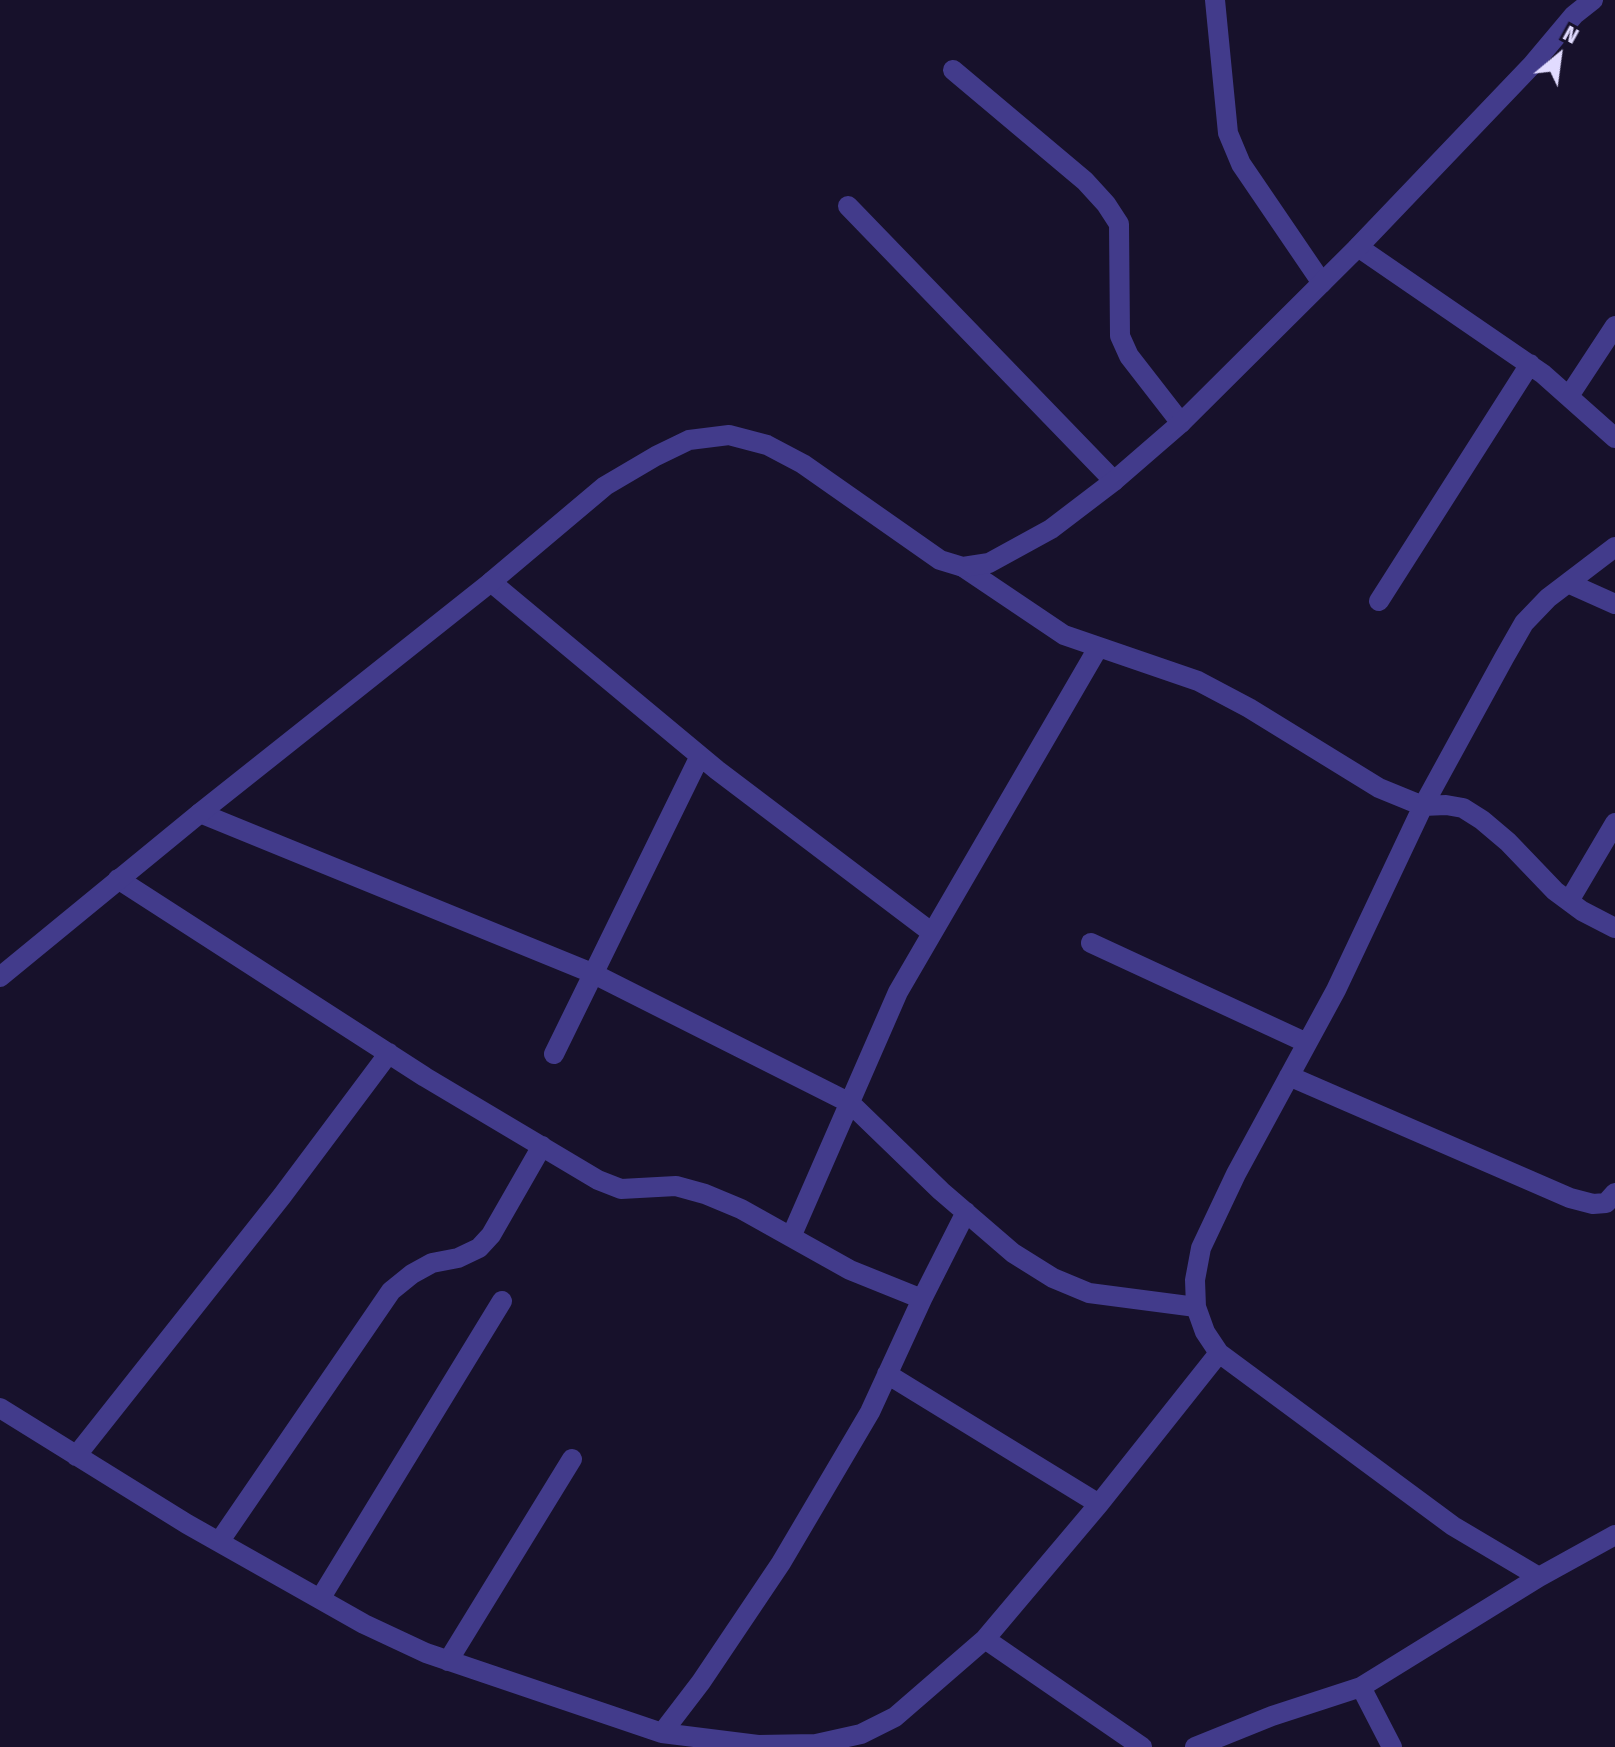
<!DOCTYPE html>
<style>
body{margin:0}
#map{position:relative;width:1615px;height:1747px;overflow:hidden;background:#17112b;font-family:"Fira Sans Condensed",sans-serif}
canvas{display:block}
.north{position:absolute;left:1519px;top:16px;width:80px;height:80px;-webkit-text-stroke:6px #17112b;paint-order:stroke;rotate:29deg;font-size:22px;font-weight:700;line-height:32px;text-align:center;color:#e1dbff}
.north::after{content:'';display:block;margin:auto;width:28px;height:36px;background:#e1dbff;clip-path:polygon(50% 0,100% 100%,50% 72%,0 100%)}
</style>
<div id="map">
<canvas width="1615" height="1747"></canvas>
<div class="north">N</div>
</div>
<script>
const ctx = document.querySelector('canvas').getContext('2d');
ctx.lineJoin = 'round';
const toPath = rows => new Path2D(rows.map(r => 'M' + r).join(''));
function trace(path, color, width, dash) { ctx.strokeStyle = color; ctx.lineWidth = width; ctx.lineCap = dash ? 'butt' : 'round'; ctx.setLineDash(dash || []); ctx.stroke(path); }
const minor = toPath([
 [1215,0,1228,133,1241,164,1322,283],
 [953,70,1085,181,1106,204,1119,224,1120,336,1129,356,1181,423],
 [848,206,1114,481],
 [1358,247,1543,374,1615,438],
 [1569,396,1615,326],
 [963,567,1064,635,1198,681,1249,708,1379,788,1423,806,1446,805,1463,808,1482,820,1508,842,1555,891,1582,911,1615,928],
 [491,582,717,770,931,932],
 [1568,583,1615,604],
 [1379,601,1530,364],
 [200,813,592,973,850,1103,941,1191,1013,1253,1053,1278,1089,1293,1196,1307],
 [118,879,425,1077,598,1180,621,1189,676,1186,705,1194,741,1209,850,1270,922,1299],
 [1569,901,1615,823],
 [1091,943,1307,1043],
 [554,1054,700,756],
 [1289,1076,1570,1198,1593,1204,1606,1203,1615,1193],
 [791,1237,898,992,1098,648],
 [887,1374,1099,1504],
 [0,1408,187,1524,364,1624,426,1653,662,1733,758,1745,816,1744,861,1734,895,1717,985,1639,1099,1504,1219,1353],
 [76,1456,282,1196,389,1053],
 [219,1542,391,1291,412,1274,432,1263,458,1258,479,1248,491,1235,542,1146],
 [1539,1577,1453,1526,1219,1353,1205,1332,1196,1307,1195,1280,1201,1248,1236,1174,1336,990,1423,806,1504,658,1524,623,1548,598,1615,547],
 [320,1599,502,1301],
 [985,1639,1142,1747],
 [448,1661,572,1459],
 [1361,1687,1392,1747],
 [662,1733,701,1682,781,1563,870,1412,922,1299,966,1212],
 [1195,1747,1272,1716,1361,1687,1539,1577,1615,1535]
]);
const tertiary = toPath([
 [0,977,200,813,491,582,605,486,656,456,689,440,729,435,767,445,803,464,940,560,963,567,989,563,1051,529,1114,481,1181,423,1358,247,1532,65,1574,15,1593,0]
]);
trace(minor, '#423b8b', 20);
trace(tertiary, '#423b8b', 20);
</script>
